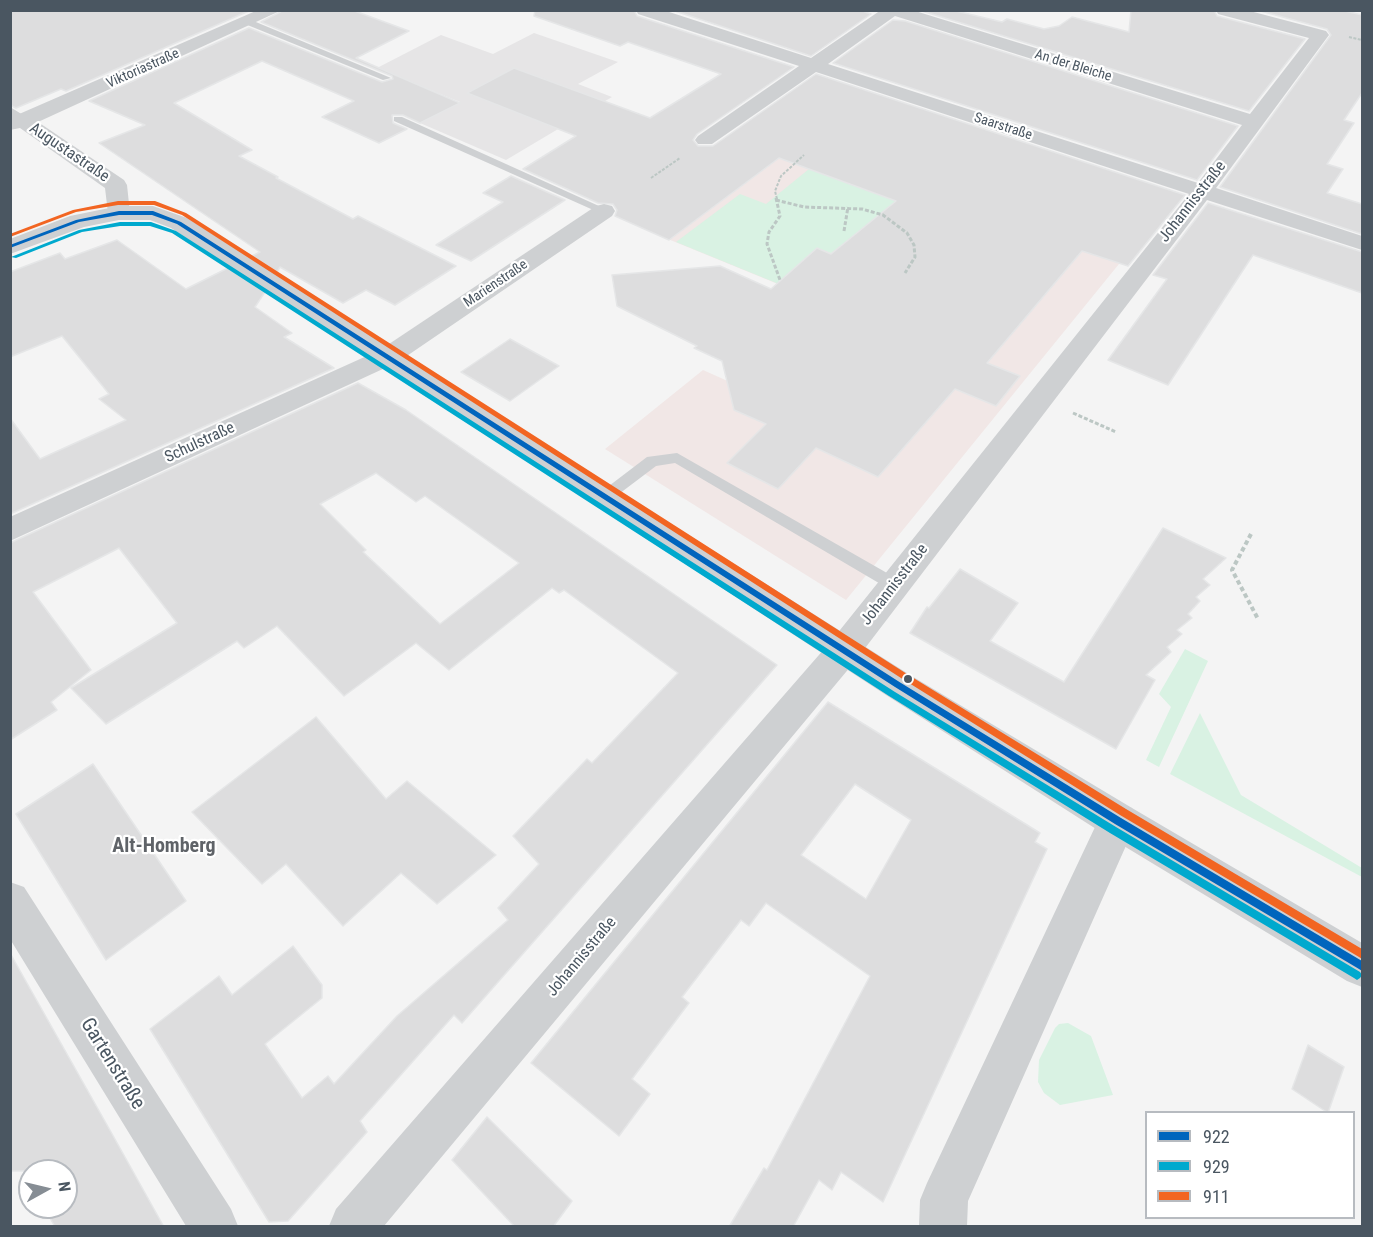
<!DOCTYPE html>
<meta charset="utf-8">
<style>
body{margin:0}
#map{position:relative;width:1373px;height:1237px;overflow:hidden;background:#f4f4f4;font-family:"Roboto Condensed",sans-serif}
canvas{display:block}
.frame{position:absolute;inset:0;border:12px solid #4a5661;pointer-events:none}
.legend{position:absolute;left:1145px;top:1111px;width:210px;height:108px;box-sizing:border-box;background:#fff;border:2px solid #b7bbc0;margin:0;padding:8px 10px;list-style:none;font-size:18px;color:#4a5661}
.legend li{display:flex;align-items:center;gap:12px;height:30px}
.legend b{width:30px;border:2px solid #b7bbc0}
.north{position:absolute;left:18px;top:1159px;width:60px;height:60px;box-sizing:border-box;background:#fff;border:2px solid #b7bbc0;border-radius:50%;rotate:82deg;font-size:16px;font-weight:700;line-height:24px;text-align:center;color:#4a5661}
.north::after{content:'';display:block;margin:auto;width:21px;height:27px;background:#868d94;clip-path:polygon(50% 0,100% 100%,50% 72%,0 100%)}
</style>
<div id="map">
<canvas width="1373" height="1237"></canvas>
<div class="frame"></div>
<ul class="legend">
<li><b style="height:8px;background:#0065bd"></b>922</li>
<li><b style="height:8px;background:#00a9ce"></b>929</li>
<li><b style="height:8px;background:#f26522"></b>911</li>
</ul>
<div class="north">N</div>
</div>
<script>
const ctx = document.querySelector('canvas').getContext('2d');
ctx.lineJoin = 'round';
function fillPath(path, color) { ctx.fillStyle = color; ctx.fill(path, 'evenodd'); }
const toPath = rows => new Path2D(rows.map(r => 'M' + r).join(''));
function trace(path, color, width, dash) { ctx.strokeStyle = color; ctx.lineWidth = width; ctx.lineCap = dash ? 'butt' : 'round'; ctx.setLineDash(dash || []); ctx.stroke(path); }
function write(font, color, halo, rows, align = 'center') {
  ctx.font = font + ' "Roboto Condensed",sans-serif'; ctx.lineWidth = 4.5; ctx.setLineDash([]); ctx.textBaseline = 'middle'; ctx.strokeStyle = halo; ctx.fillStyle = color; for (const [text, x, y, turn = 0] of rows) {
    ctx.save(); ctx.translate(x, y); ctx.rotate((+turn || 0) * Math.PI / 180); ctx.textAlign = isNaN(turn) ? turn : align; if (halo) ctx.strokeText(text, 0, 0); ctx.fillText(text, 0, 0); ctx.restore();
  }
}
const education = toPath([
 [534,33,618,62,578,84,612,97,506,160,420,123,460,102,377,68,441,35,493,54]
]);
const medical = toPath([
 [725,146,1175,195,846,600,605,449,703,370,741,387,778,292,790,289,663,237]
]);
const green = toPath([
 [809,169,961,225,854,251,840,246,831,253,817,248,799,264,808,296,676,242,740,194,766,204],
 [1185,649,1208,661,1159,767,1146,760,1171,707,1159,694],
 [1200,713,1241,795,1362,868,1362,877,1170,774],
 [1068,1023,1091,1036,1113,1095,1060,1105,1044,1093,1038,1082,1039,1060,1055,1028,1059,1024]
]);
const building = toPath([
 [10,10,251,10,66,91,61,89,16,108,10,105,10,10],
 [284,10,352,10,409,31,356,58,460,103,420,123,403,115,392,115,393,123,407,129,379,143,322,117,354,101,262,61,174,103,252,150,239,156,278,177,276,178,353,219,358,216,456,266,395,305,366,290,343,303,280,267,277,272,252,256,260,252,99,143,145,125,89,101,249,28,382,82,393,79,392,76,261,22,284,10],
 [535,10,634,10,637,16,794,67,697,134,693,140,698,146,713,146,816,74,1185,195,1128,266,1082,251,987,363,1020,376,996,406,955,389,878,477,816,448,778,489,727,463,766,424,734,410,722,361,694,348,697,346,617,306,612,275,720,266,771,289,817,248,831,254,896,201,779,158,669,240,615,216,617,210,613,204,598,203,523,169,576,136,467,93,514,68,650,118,721,74,628,42,620,46,534,16,535,10],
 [672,10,860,10,871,14,811,56,672,10],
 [952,10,1002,22,1007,19,1044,29,1059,26,1072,17,1129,32,1131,10,1214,10,1217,16,1305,39,1249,111,922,11,952,10],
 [1257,10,1341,10,1362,15,1362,93,1344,120,1354,123,1327,164,1343,169,1327,193,1362,204,1362,234,1220,187,1331,35,1327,29,1257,10],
 [893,20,905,21,1238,126,1197,180,833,63,893,20],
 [511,176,565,200,471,261,436,245,503,202,483,193,511,176],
 [1208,203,1362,252,1362,293,1253,255,1168,385,1108,360,1167,279,1153,275,1208,203],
 [117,240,186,289,228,268,265,292,255,307,292,333,284,337,334,368,10,514,10,418,40,459,126,420,99,399,109,394,62,336,10,357,10,272,60,253,65,259,117,240],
 [510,339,559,366,510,401,461,372,510,339],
 [358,383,406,410,777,665,462,1023,454,1015,360,1121,367,1132,288,1221,269,1222,150,1029,219,976,232,995,293,946,322,985,322,998,265,1044,302,1098,328,1076,334,1084,397,1016,508,920,498,908,539,864,513,836,587,759,592,763,678,673,564,590,559,593,552,588,449,670,416,643,344,696,277,626,244,648,237,641,106,724,71,688,177,623,119,548,33,592,91,670,51,702,57,710,10,740,10,543,358,383],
 [376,473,416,502,425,496,519,563,440,624,363,552,366,550,320,504,376,473],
 [1163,528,1226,558,1203,579,1210,585,1196,597,1200,601,1188,614,1192,618,1177,630,1182,634,1167,647,1171,652,1146,675,1155,680,1116,749,910,633,927,607,929,608,960,569,1018,603,990,641,1064,682,1163,528],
 [828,702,1040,833,1035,842,1047,849,883,1202,841,1172,832,1190,819,1180,793,1227,729,1227,764,1168,767,1170,870,976,766,903,749,926,741,920,682,997,689,1003,632,1079,650,1094,619,1136,531,1063,828,702],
 [855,784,911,820,866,899,801,855,855,784],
 [316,717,386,799,407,781,496,855,437,904,401,873,343,926,286,864,262,884,192,812,316,717],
 [93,764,186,901,106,960,16,814,93,764],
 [10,953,111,1132,164,1227,55,1227,44,1207,66,1207,66,1171,30,1171,30,1181,25,1171,10,1171,10,953],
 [1308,1045,1344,1067,1328,1113,1292,1089,1308,1045],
 [487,1117,572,1201,553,1227,515,1227,452,1160,487,1117]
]);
const pathFar2 = toPath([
 [1349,37,1362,40],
 [651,178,680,158],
 [777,199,775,191,781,176,804,155]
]);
const pathFar1 = toPath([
 [776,198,780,216,769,232,767,244,780,280],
 [776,200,804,207,862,209,883,215,907,233,914,245,915,257,905,273],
 [844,231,848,207],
 [1073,413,1116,432]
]);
const path = toPath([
 [1251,534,1232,570,1258,619]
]);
const service = toPath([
 [245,20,251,20,391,78,383,80,245,24,245,20],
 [394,117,402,117,610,211,600,213,394,121,394,117],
 [677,453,901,581,903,585,901,589,889,589,675,463,656,466,611,500,601,500,599,496,601,492,647,457,677,453]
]);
const pedestrian = toPath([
 [10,107,28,118,31,121,28,124,18,124,10,119,10,107]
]);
const minor = toPath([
 [258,10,282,10,38,122,124,180,127,185,130,213,127,218,111,218,108,213,105,188,20,128,10,130,10,118,258,10],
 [636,10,663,10,811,58,881,10,912,10,1250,114,1309,38,1218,14,1216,10,1246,10,1326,31,1329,35,1326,39,1216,188,1362,236,1362,250,1207,200,856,660,384,1226,329,1226,336,1209,832,640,1189,194,816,72,712,144,698,144,695,140,698,136,799,66,638,14,636,10],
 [895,16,1242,125,1198,183,828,64,895,16],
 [604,204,612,206,615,211,612,216,398,362,10,541,10,517,380,350,596,206,604,204],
 [1118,803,1132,808,1137,821,968,1201,967,1226,919,1226,920,1200,927,1183,1104,808,1118,803],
 [10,882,24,887,231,1209,238,1226,186,1226,10,939,10,882]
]);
const tertiary = toPath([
 [119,206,153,206,187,218,910,675,1132,808,1362,943,1362,987,1347,981,1104,834,886,695,171,228,150,220,119,220,84,227,10,254,10,239,70,216,119,206]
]);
const bus1 = toPath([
 [119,211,153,211,181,222,901,683,1121,818,1362,961,1362,971,1359,969,1115,824,895,687,177,224,152,215,119,215,79,222,10,248,10,245,76,220,119,211]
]);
const bus2 = toPath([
 [120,222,151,222,176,231,895,692,1116,827,1360,972,1362,975,1360,978,1357,980,1354,978,1110,833,889,696,172,233,150,226,120,226,82,232,16,258,11,257,79,230,120,222]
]);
const bus3 = toPath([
 [118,201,155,201,186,213,907,674,1126,809,1362,949,1362,959,1359,957,1120,815,901,678,182,215,154,205,118,205,76,212,10,237,10,234,73,210,118,201]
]);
const markers = [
 [908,679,5,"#4a5661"]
];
const farStreetnames = [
 ["An der Bleiche",1073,66,17],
 ["Viktoriastraße",143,69,-24],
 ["Saarstraße",1003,127,18],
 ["Marienstraße",496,284,-34]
];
const streetNames = [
 ["Augustastraße",69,153,34],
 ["Johannisstraße",1193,202,-52],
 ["Schulstraße",200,443,-25],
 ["Johannisstraße",895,585,-52],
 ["Johannisstraße",582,957,-50]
];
const quarterNames = [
 ["Alt-Homberg",164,847]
];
const nearStreetnames = [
 ["Gartenstraße",112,1064,58]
];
fillPath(education, '#e6e5e6');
fillPath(medical, '#f1e7e6');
fillPath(green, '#d9f2e3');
fillPath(building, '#ddddde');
trace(building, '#e5e6e7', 1.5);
trace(pathFar2, '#bcc7c4', 2, [3, 1.5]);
trace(pathFar1, '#bcc7c4', 3, [4, 2]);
trace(path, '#bcc7c4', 4, [4.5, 3]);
fillPath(service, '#ced0d2');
fillPath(pedestrian, '#ced0d2');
fillPath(minor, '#ced0d2');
fillPath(tertiary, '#ced0d2');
fillPath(bus1, '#0065bd');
fillPath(bus2, '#00a9ce');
fillPath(bus3, '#f26522');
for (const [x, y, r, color] of markers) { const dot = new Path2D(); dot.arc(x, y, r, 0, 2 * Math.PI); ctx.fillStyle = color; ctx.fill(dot); trace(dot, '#fff', 2); }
write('14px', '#4a5661', '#fff', farStreetnames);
write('16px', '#4a5661', '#fff', streetNames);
write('bold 20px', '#5f6368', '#fff', quarterNames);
write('20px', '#4a5661', '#fff', nearStreetnames);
</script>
